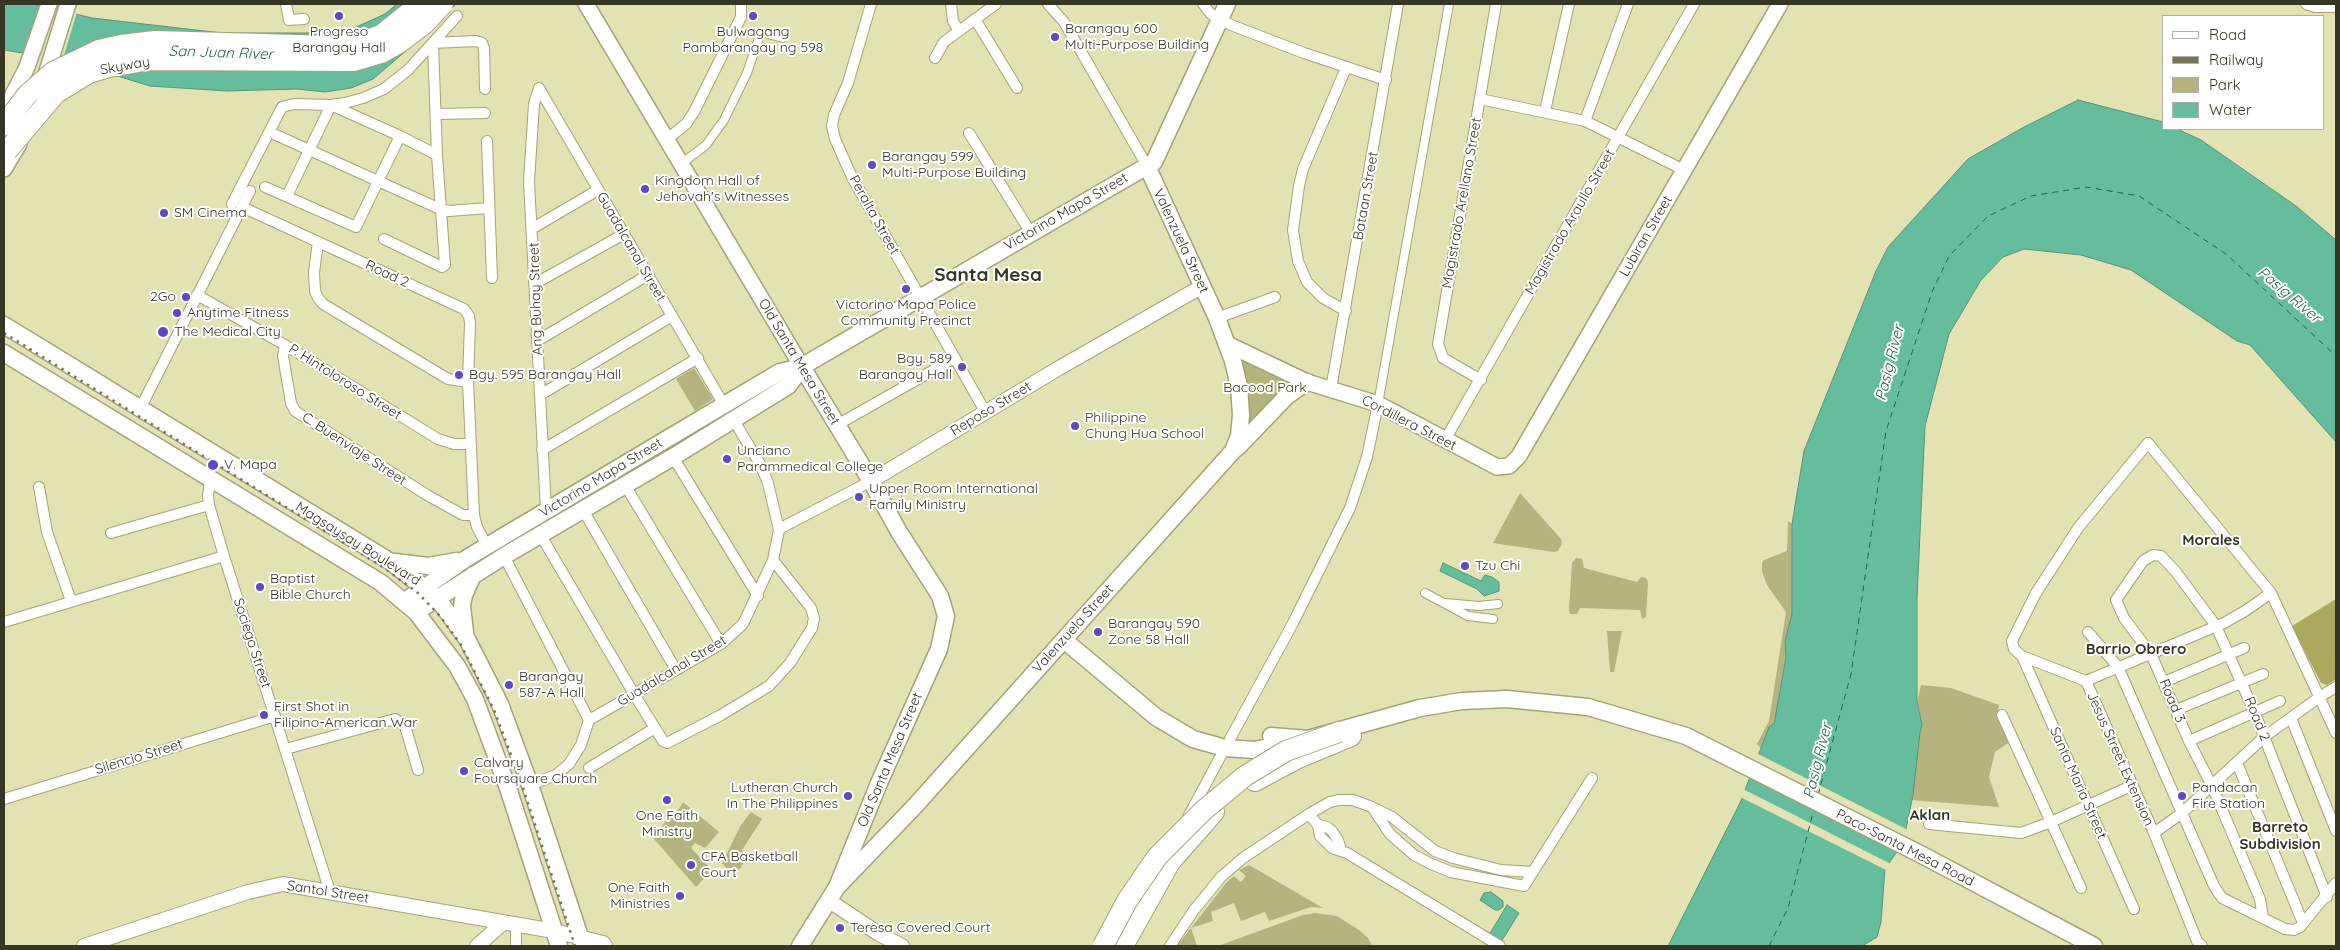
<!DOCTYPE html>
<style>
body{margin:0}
#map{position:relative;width:2340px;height:950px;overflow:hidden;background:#e2e2b3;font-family:Quicksand,sans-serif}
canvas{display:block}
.frame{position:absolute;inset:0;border:5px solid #363624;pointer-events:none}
.legend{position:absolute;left:2162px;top:15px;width:162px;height:115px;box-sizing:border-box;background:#fff;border:1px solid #afafa7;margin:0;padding:6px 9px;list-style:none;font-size:15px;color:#363624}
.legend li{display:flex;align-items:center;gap:10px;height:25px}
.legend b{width:25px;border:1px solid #afafa7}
</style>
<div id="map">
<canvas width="2340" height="950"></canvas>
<div class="frame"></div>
<ul class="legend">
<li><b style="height:6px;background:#fff"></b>Road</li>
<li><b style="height:6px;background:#757558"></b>Railway</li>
<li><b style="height:14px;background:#b5b47e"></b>Park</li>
<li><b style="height:14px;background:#66bd9d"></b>Water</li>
</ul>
</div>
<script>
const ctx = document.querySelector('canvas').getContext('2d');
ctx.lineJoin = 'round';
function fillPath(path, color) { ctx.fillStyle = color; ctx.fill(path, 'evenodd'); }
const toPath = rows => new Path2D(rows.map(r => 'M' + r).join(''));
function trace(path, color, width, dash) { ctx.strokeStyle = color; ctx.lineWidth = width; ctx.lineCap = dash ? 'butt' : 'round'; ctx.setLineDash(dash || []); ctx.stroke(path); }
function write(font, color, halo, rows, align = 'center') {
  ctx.font = font + ' Quicksand,sans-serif'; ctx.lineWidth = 4; ctx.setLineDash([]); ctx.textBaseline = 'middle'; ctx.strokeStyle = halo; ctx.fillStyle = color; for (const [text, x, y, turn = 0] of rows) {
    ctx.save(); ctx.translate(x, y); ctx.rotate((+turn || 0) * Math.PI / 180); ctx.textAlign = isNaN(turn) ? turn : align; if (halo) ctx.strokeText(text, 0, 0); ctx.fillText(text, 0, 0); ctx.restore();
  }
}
const green = toPath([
 [1238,355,1298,380,1245,432,1250,411],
 [694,368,713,399,695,411,676,379],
 [1520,493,1561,539,1562,544,1558,551,1554,552,1493,543],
 [1788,521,1792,524,1792,614,1785,641,1786,658,1774,724,1769,727,1761,748,1757,744,1769,721,1786,612,1767,585,1762,571,1762,563,1764,560,1787,551],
 [1576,558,1582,559,1584,568,1637,582,1641,577,1646,578,1648,582,1646,617,1642,619,1640,610,1580,608,1577,614,1570,614,1569,609,1572,563],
 [1607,631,1622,631,1614,672,1610,672],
 [1921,685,1951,688,1999,705,1997,715,2011,741,1995,752,1989,777,1999,807,1911,800,1920,711,1917,702],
 [683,802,719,832,705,848,695,843,691,848,712,870,696,887,654,839,672,811,676,814],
 [751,812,762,819,742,850,747,858,734,877,722,863,741,825],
 [1249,865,1323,908,1311,907,1269,921,1265,912,1241,921,1234,903,1211,912,1213,921,1191,928,1197,946,1177,946,1226,883,1234,876,1241,882,1246,876,1239,870],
 [1315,913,1337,916,1359,930,1368,938,1372,946,1218,946,1303,915]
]);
const forest = toPath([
 [2336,599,2336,679,2327,685,2321,683,2292,626]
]);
const water = toPath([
 [4,4,33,4,92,18,222,33,343,33,385,14,397,4,456,4,428,32,373,79,351,88,325,92,297,89,227,91,150,86,65,60,4,50,4,4],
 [2078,100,2163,122,2164,129,2177,129,2201,140,2296,206,2336,240,2336,442,2250,345,2237,341,2131,270,2081,255,2024,249,2003,257,1981,280,1949,334,1925,426,1917,598,1917,701,1922,725,1920,732,1913,795,1903,843,1885,869,1881,922,1877,937,1862,946,1668,946,1740,803,1769,727,1774,724,1786,658,1785,641,1792,614,1792,524,1804,451,1876,271,1888,247,1968,159,2024,127,2078,100],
 [1443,563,1481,581,1485,575,1492,577,1499,582,1499,591,1484,596,1477,589,1440,571,1443,563],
 [1491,892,1503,901,1503,907,1499,910,1495,910,1480,900,1484,893,1491,892],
 [1507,905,1519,913,1501,942,1489,935,1507,905]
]);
const pier = toPath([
 [44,4,77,12,62,62,29,57],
 [1756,753,1908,830,1905,844,1748,774],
 [1743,789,1891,864,1888,871,1740,797]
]);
const ferry = toPath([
 [1818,795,1851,674,1886,431,1932,292,1949,256,1988,216,2031,196,2086,187,2139,196,2226,254,2336,356],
 [1769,946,1788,908,1814,809]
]);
const pedestrian = toPath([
 [681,164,706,145,724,120,747,73,761,32,783,38],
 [1378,404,1449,4],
 [1425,593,1468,616,1493,619],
 [1445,603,1479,606,1498,604]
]);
const minor = toPath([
 [286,4,289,20,304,19],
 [871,4,848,83,834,115,832,126,835,139,852,177,986,413],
 [951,4,953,21,959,31],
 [1048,4,1064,22,1147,166],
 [1203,4,1211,14,1231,25,1304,53,1386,80],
 [2306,4,2315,7,2336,7],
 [975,19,1017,88],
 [935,58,944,42,996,4],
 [1346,68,1303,169,1299,186,1293,230,1298,261,1307,282,1323,298,1346,311],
 [539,88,534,104,529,181,546,511],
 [539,88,724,405],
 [1480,99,1585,121,1684,170],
 [1545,111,1569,4],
 [436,114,485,113],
 [1585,121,1628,4],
 [969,133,1031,233],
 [276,135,440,209,449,211,488,208],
 [666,140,686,124,694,112,741,17,741,4],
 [487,141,492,278],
 [265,187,356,227,400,136],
 [287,196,331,105,400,136,437,155],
 [232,204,282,107,294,104,331,105,345,103,363,98,384,89,408,70,457,16],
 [242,207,464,309,469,316,470,323,468,382,474,515,477,527,487,546],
 [533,228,598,190],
 [384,239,442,267,445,265,437,155,433,43,476,41,482,43,484,48,485,89],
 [318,242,314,272,315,291,318,298,323,304,448,379,468,382],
 [536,283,624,234],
 [197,295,285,345,438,439,454,444,470,444],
 [1217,318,1275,297],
 [537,341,648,275],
 [285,345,283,356,291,403,295,411,427,495,463,515,474,515],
 [1481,380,1443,358,1438,344,1496,4],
 [1331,389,1398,4],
 [540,395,672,316],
 [140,409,250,191],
 [837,425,955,358],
 [1445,440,1694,4],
 [542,450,698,358],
 [673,457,758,596],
 [210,480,208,496,209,505,224,556,330,892],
 [625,485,721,644],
 [39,487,47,532,71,601],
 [583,510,676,670],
 [779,529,871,481],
 [111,533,209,505],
 [540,534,634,694,663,741,667,743,721,715,769,686,790,663,812,628,814,618,811,608,773,560],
 [504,556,589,720],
 [4,622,224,556],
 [2088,632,2118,667,2214,886,2222,898,2285,929,2294,930,2300,927,2336,883],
 [2022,656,2134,909],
 [2086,681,2224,623,2245,611,2271,593],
 [2164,682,2244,648],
 [2176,710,2263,674],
 [2002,715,2081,888],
 [2291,718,2336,831],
 [1230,739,1293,623,1350,508,1367,457,1378,404],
 [2189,741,2280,701],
 [286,749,395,719,405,726,418,770],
 [2237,763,2303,923],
 [589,768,655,728],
 [530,785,556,775,569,764,581,745,589,720,721,644,743,624,773,560,779,530,768,483,760,464,733,419],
 [4,799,275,716],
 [1374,810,1390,834,1414,855,1429,863,1451,872,1524,886,1592,778],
 [1309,814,1318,825,1320,836,1332,848,1347,853,1500,946],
 [1188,817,1225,748],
 [1929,824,2021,833,2051,822,2131,786],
 [1318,825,1327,827,1332,831,1338,840,1341,850],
 [2154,833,2182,813,2264,737,2321,696,2336,687],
 [2263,918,2260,899,2212,786,2189,741,2151,654,2124,618,2116,600,2143,561,2153,555,2161,556,2176,572,2216,626,2254,711,2327,897],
 [516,925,516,946],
 [1170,946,1194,910,1221,877,1243,858,1309,814,1330,802,1338,800,1353,800,1372,807,1392,817,1435,851,1453,858,1501,870,1533,872],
 [2202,946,2197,941,2154,833,2086,681,2022,656,2014,649,2012,641,2036,593,2078,528,2148,443,2271,593,2336,733]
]);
const tertiary = toPath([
 [871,481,1059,368,1201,287],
 [828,900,879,934,902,946],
 [84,946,248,892,283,884,554,931,603,943,605,946],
 [477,946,503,923]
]);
const secondary = toPath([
 [586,4,802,367],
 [44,81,68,4],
 [4,112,27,67,49,4],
 [4,169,19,144],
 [1227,344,1307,382,1378,404,1497,467,1509,466,1519,456,1780,4]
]);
const primary = toPath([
 [4,325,391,562,437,598,467,639,500,704,530,785,583,946],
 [4,353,380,582,416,612,457,666,475,699,509,791,559,946],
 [1237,448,1287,396,1307,382],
 [395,562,428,566,457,561],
 [405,601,467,558,724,405,780,372,802,367],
 [416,612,504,556,673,457,788,386,802,367,813,360,1154,162,1227,4],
 [465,632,462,606,464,595,473,575],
 [1064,640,1156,717,1193,739,1225,748,1255,750,1292,742],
 [1271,736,1308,739,1420,708,1462,701,1507,699,1588,707,1686,736,1922,855,2094,946],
 [837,887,914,807,1233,451,1239,436,1241,415,1239,386,1233,361,1217,318,1147,166],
 [800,946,837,887,879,783,939,649,946,616,940,596,899,532,871,481,802,367]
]);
const motorway = toPath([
 [1255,781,1298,758,1351,736],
 [1123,946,1170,862,1214,812]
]);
const rail = toPath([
 [4,333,383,567,418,593,440,616,461,645,494,710,519,776,575,946]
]);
const motorwayBridge = toPath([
 [4,125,27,95,53,72,99,50,121,45,155,41,331,46,356,44,381,35,420,4],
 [7,151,56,93,89,73,109,67,150,60,354,61,381,53,399,43,424,24,443,4],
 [1103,946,1127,901,1157,857,1204,810,1245,776,1286,751,1339,732]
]);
const markers = [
 [339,16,5,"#6148c0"],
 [753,16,5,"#6148c0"],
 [1055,37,5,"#6148c0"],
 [872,165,5,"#6148c0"],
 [645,189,5,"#6148c0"],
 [164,213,5,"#6148c0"],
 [906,289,5,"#6148c0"],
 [186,297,5,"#6148c0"],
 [177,313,5,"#6148c0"],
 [163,332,6,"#6148c0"],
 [962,367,5,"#6148c0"],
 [459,375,5,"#6148c0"],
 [1075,426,5,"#6148c0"],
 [727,459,5,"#6148c0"],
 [213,465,6,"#6148c0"],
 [859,497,5,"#6148c0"],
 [1465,566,5,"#6148c0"],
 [260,587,5,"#6148c0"],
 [1098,632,5,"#6148c0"],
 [509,685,5,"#6148c0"],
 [264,715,5,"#6148c0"],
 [464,771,5,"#6148c0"],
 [848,796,5,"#6148c0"],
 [2182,796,5,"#6148c0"],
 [667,800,5,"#6148c0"],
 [691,865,5,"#6148c0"],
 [680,896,5,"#6148c0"],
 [840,928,5,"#6148c0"]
];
const poiNames = [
 ["Barangay 600",1065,29],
 ["Multi-Purpose Building",1065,45],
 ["Progreso",339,32,"center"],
 ["Barangay Hall",339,48,"center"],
 ["Bulwagang",753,32,"center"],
 ["Pambarangay ng 598",753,48,"center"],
 ["Barangay 599",882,157],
 ["Multi-Purpose Building",882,173],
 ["Kingdom Hall of",655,181],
 ["Jehovah's Witnesses",655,197],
 ["SM Cinema",174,213],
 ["2Go",176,297,"right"],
 ["Victorino Mapa Police",906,305,"center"],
 ["Community Precinct",906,321,"center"],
 ["Anytime Fitness",187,313],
 ["The Medical City",174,332],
 ["Bgy. 589",952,359,"right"],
 ["Barangay Hall",952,375,"right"],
 ["Bgy. 595 Barangay Hall",469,375],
 ["Philippine",1085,418],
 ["Chung Hua School",1085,434],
 ["Unciano",737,451],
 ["Parammedical College",737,467],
 ["V. Mapa",224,465],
 ["Upper Room International",869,489],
 ["Family Ministry",869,505],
 ["Tzu Chi",1475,566],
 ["Baptist",270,579],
 ["Bible Church",270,595],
 ["Barangay 590",1108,624],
 ["Zone 58 Hall",1108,640],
 ["Barangay",519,677],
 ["587-A Hall",519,693],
 ["First Shot in",274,707],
 ["Filipino-American War",274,723],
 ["Calvary",474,763],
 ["Foursquare Church",474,779],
 ["Lutheran Church",838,788,"right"],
 ["In The Philippines",838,804,"right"],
 ["Pandacan",2192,788],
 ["Fire Station",2192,804],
 ["One Faith",667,816,"center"],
 ["Ministry",667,832,"center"],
 ["CFA Basketball",701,857],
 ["Court",701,873],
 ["One Faith",670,888,"right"],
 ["Ministries",670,904,"right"],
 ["Teresa Covered Court",850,928]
];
const streetNames = [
 ["Skyway",125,66,-10],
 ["Bataan Street",1366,196,-80],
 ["Magistrado Arellano Street",1462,203,-80],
 ["Victorino Mapa Street",1066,212,-30],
 ["Peralta Street",874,215,61],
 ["Magistrado Araullo Street",1570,222,-60],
 ["Lubiran Street",1646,236,-60],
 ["Valenzuela Street",1181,241,65],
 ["Guadalcanal Street",631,247,60],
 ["Road 2",387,274,25],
 ["Ang Buhay Street",536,299,-92],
 ["Old Santa Mesa Street",799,362,59],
 ["P. Hintoloroso Street",345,382,32],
 ["Reposo Street",991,409,-31],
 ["Cordillera Street",1409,423,27],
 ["C. Buenviaje Street",354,449,33],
 ["Victorino Mapa Street",601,478,-31],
 ["Magsaysay Boulevard",358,544,32],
 ["Valenzuela Street",1073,629,-48],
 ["Sociego Street",252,643,72],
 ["Guadalcanal Street",672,671,-31],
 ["Road 3",2172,701,67],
 ["Road 2",2257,719,68],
 ["Silencio Street",139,757,-17],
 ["Jesus Street Extension",2120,759,66],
 ["Old Santa Mesa Street",890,760,-67],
 ["Santa Maria Street",2078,783,66],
 ["Paco-Santa Mesa Road",1905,848,27],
 ["Santol Street",328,892,9]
];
const parkNames = [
 ["Bacood Park",1265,388]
];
const waterNames = [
 ["San Juan River",221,53,2],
 ["Pasig River",2289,295,40],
 ["Pasig River",1890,363,-76],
 ["Pasig River",1818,761,-76]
];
const neighbourhoodNames = [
 ["Morales",2211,540],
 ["Barrio Obrero",2136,649],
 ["Aklan",1930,815],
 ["Barreto",2280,827],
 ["Subdivision",2280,844]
];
const districtNames = [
 ["Santa Mesa",988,275]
];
fillPath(green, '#b5b47e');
fillPath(forest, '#aaa95e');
fillPath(water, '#66bd9d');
trace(water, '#589479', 1);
fillPath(pier, '#e2e2b3');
trace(ferry, '#21644e', 1, [6, 5]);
trace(pedestrian, '#a5a478', 10);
trace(minor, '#a5a478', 12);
trace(tertiary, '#a5a478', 16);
trace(secondary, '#a5a478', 18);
trace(primary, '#a5a478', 19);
trace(motorway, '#a5a478', 22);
trace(pedestrian, '#fff', 8);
trace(minor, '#fff', 10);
trace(tertiary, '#fff', 14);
trace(secondary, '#fff', 15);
trace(primary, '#fff', 16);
trace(motorway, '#fff', 20);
trace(rail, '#757558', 2.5, [2.5, 5]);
trace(motorwayBridge, '#a5a478', 22, []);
trace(motorwayBridge, '#fff', 20);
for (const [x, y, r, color] of markers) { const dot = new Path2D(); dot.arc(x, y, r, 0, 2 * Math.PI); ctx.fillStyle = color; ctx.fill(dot); trace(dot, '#fff', 2); }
write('14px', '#363624', '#fff', poiNames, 'left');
write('14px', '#363624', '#fff', streetNames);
write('14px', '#444204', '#fff', parkNames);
write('italic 15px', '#21644e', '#fff', waterNames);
write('bold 15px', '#363624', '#fff', neighbourhoodNames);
write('bold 19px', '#363624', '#fff', districtNames);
</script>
